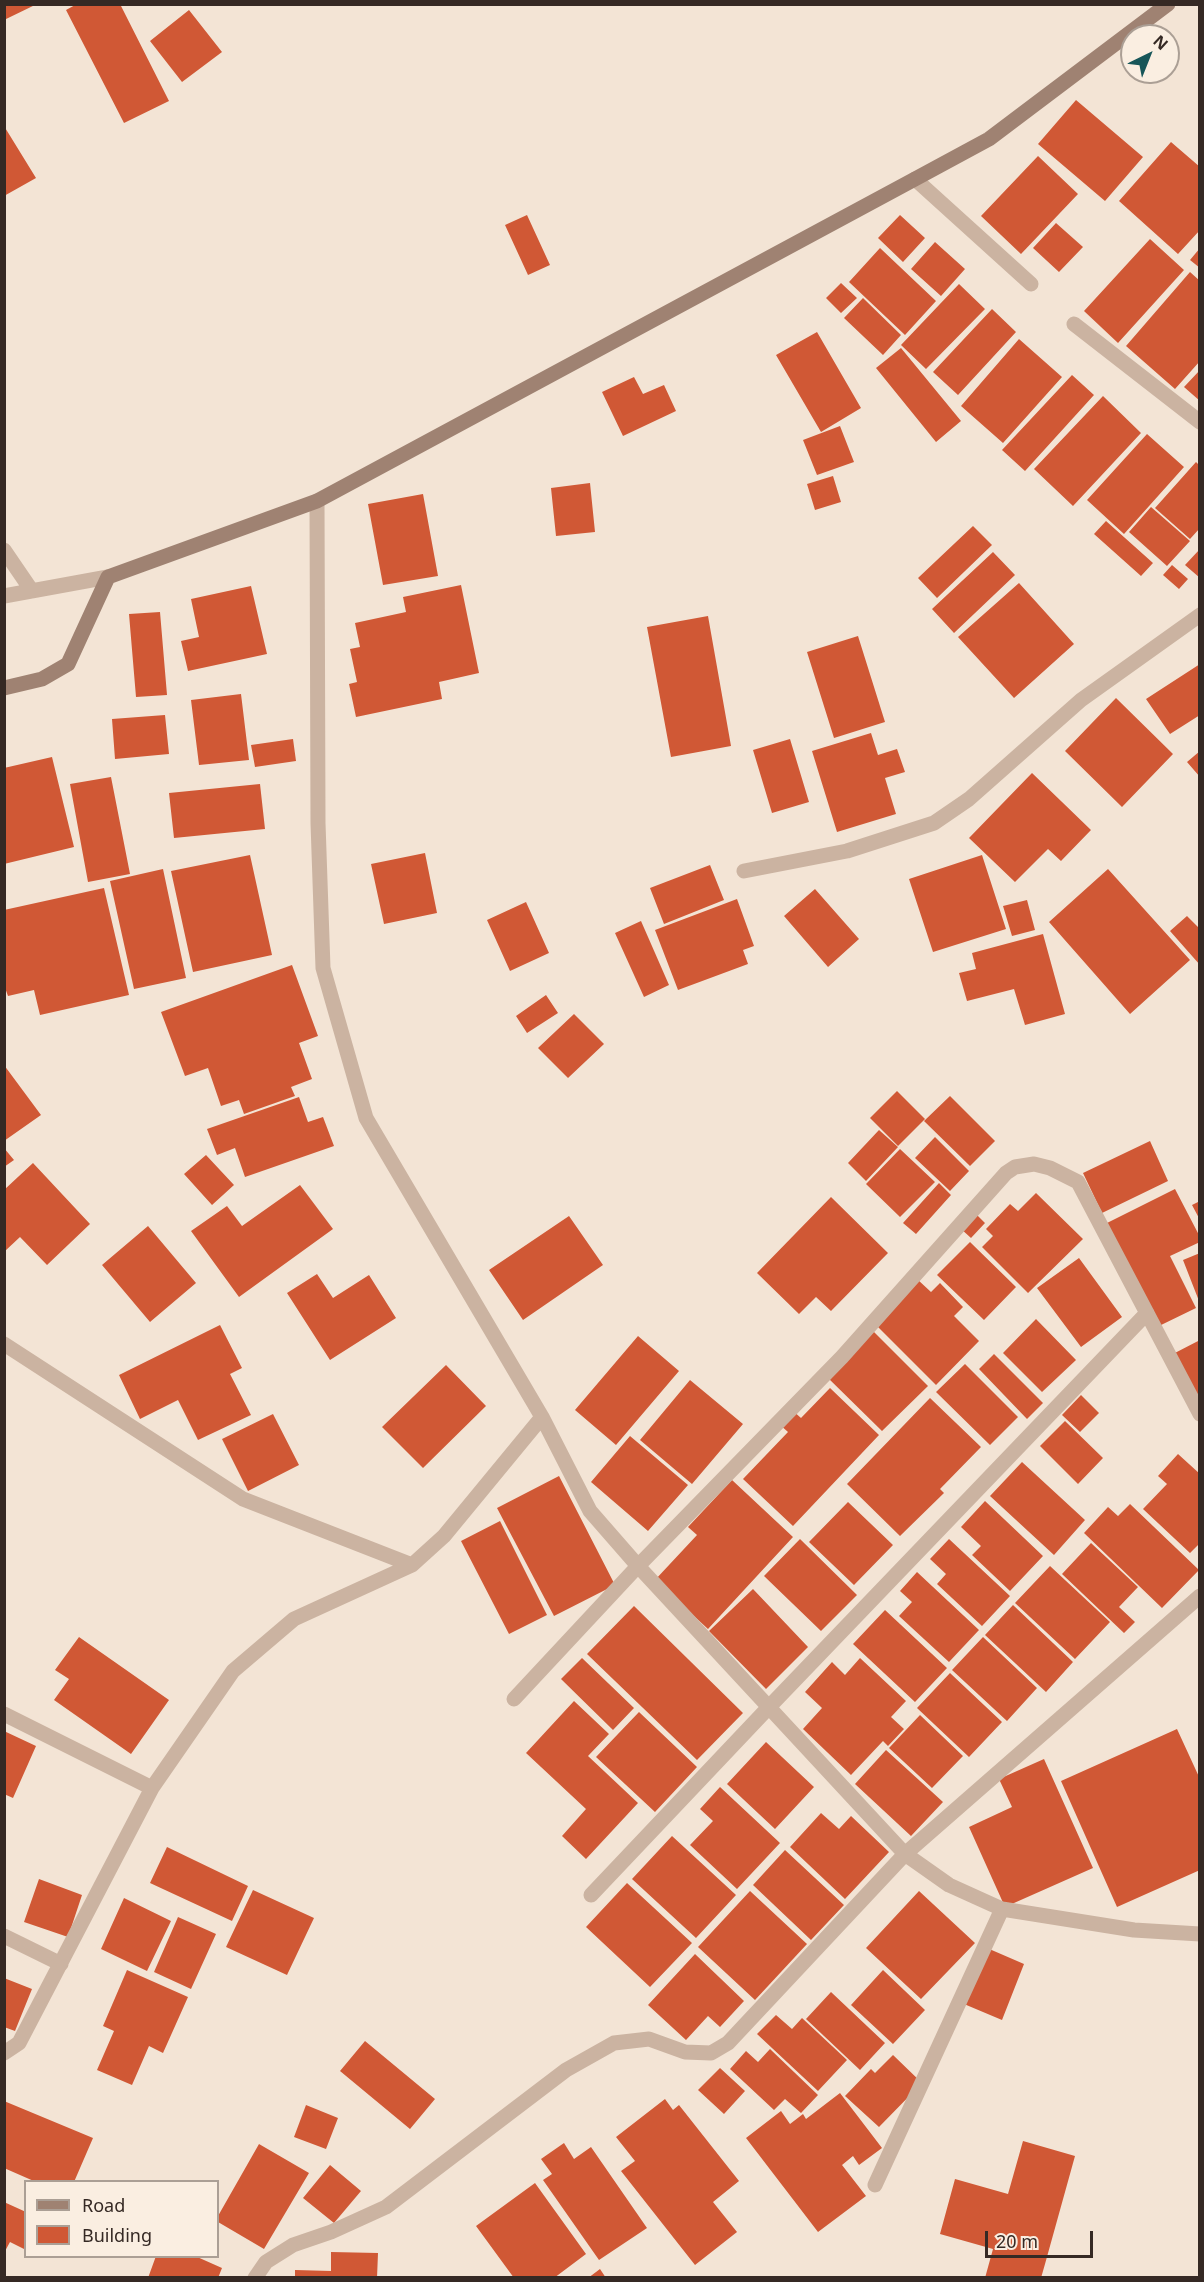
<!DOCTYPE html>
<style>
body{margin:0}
#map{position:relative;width:1204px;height:2282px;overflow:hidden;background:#f3e4d5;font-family:"Noto Sans",sans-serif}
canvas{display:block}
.frame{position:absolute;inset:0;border:6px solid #352924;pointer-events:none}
.legend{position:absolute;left:24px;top:2180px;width:195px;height:78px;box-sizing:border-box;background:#faeee1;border:2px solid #ab9f95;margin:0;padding:8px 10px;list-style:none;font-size:18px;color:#352924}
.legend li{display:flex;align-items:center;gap:12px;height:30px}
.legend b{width:30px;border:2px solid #ab9f95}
.north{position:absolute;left:1120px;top:24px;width:60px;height:60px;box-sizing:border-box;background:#faeee1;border:2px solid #ab9f95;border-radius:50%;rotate:43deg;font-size:16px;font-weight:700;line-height:24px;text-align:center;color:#352924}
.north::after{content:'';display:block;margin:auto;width:21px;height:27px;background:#175659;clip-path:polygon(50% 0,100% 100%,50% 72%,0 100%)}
.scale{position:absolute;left:985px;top:2231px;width:108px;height:27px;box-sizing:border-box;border:3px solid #352924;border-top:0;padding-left:8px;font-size:18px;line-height:21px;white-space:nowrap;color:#352924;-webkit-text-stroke:4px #faeee1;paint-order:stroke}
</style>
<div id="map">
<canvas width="1204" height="2282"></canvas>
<div class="frame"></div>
<ul class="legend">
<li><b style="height:8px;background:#9f8272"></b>Road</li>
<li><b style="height:16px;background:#d05835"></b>Building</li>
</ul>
<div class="north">N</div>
<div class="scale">20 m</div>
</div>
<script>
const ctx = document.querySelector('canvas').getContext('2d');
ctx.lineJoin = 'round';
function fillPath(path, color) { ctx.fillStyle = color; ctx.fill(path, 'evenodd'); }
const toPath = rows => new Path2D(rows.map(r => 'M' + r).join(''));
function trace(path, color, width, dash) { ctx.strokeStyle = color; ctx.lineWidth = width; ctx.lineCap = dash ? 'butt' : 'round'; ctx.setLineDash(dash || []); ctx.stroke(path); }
const building = toPath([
 [4,4,37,4,4,20],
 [77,4,120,4,169,101,124,123,66,10],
 [189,10,222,52,182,82,150,41],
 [1076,100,1143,157,1105,201,1038,144],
 [4,126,36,178,4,196],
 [1171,142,1200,167,1200,230,1178,254,1119,201],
 [1038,156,1078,194,1021,254,981,216],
 [527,215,550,265,528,275,505,225],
 [900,215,925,238,903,262,878,238],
 [1056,223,1083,247,1059,272,1033,248],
 [1150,239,1184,270,1118,343,1084,311],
 [935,242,965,269,941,296,911,269],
 [880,248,936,301,905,335,849,282],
 [1200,248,1200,268,1190,260],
 [1190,272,1200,281,1200,361,1175,389,1126,346],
 [841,283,857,298,841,313,826,298],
 [959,284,985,309,926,369,901,345],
 [863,298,901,335,883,355,844,318],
 [992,309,1016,332,958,395,933,372],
 [817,332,861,408,821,432,776,355],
 [1019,339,1062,377,1003,443,961,406],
 [901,348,961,421,936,442,876,368],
 [1200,370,1200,401,1184,387],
 [1072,375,1094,395,1025,471,1002,450],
 [634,377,643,394,664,385,676,411,623,436,602,392],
 [1103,396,1141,433,1073,506,1034,469],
 [840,426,854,462,817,475,803,440],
 [1147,434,1184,467,1124,534,1087,500],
 [1196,462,1200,466,1200,528,1190,539,1155,508],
 [833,476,841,502,815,510,807,484],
 [590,483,595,532,556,536,551,488],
 [423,494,438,576,383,585,368,504],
 [1151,507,1190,541,1167,566,1129,532],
 [1106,521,1153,563,1141,576,1094,534],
 [973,526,992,545,937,598,918,578],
 [1200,549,1200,578,1185,565],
 [993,552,1015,575,954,633,932,609],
 [1172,565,1188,579,1179,589,1163,575],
 [1019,583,1074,644,1014,698,958,637],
 [461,585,479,673,439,682,442,699,356,717,349,684,357,682,350,649,360,647,355,623,406,612,403,597],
 [251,586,267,654,188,671,181,641,199,637,191,599],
 [160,612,167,695,136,697,129,614],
 [708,616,731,746,671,757,647,627],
 [858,636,885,722,834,738,807,652],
 [1200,664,1200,715,1170,734,1146,699],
 [241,694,249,760,199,765,191,700],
 [1116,698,1173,754,1122,807,1065,751],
 [165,715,169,754,115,759,112,719],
 [871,733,878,755,897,749,905,772,885,778,896,814,837,832,812,751],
 [293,739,296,761,255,767,251,745],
 [790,739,809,802,772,813,753,750],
 [1200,751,1200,777,1187,762],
 [52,757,74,847,4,864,4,768],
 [1032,773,1091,830,1061,861,1048,849,1015,882,969,838],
 [111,777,130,874,88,882,70,784],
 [260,784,265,829,174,838,169,793],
 [425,853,437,913,384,924,371,864],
 [250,855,272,955,193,972,171,871],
 [982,855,1006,929,933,952,909,879],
 [710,865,724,900,664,924,650,888],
 [163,869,186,978,134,989,110,881],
 [1108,869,1190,960,1130,1014,1049,922],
 [104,888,129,995,40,1015,34,990,8,996,4,985,4,910],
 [815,889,859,939,828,967,784,916],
 [737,899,754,946,743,950,748,964,678,990,655,930],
 [1027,900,1035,930,1012,936,1003,906],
 [526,902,549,953,510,971,487,920],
 [1187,916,1200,929,1200,965,1170,931],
 [641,921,669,985,644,997,615,933],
 [1043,934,1065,1014,1025,1025,1014,989,967,1001,959,973,976,969,972,953],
 [292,965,318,1036,299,1043,312,1079,291,1087,295,1096,244,1114,239,1100,221,1106,208,1068,185,1076,161,1012],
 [546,995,558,1013,527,1033,516,1016],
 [574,1014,604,1044,568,1078,538,1048],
 [4,1065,41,1115,4,1141],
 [897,1091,925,1119,898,1146,870,1118],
 [950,1096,995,1141,970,1166,924,1121],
 [299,1097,308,1122,323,1117,334,1146,245,1177,235,1148,217,1155,207,1129],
 [879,1130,898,1147,866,1181,848,1163],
 [935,1137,969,1171,950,1191,915,1158],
 [1150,1141,1168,1181,1102,1213,1083,1173],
 [4,1148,14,1160,4,1167],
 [900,1149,935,1182,900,1217,866,1184],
 [206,1155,234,1185,212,1205,184,1174],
 [33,1163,90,1224,47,1265,20,1237,4,1252,4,1190],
 [939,1183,951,1195,916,1234,903,1223],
 [300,1185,333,1229,239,1297,191,1231,227,1206,242,1226],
 [1175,1189,1200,1237,1200,1242,1170,1256,1196,1308,1159,1326,1107,1223],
 [1036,1193,1083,1239,1028,1293,982,1247,993,1236,986,1229,1010,1204,1018,1211],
 [831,1197,888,1253,831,1311,816,1297,799,1314,757,1273],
 [1200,1201,1200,1220,1192,1205],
 [975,1213,985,1223,971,1238,960,1228],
 [569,1216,603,1265,523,1320,489,1270],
 [148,1226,196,1283,150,1322,102,1265],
 [970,1242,1016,1287,984,1320,937,1275],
 [1200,1253,1200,1301,1199,1301,1183,1260],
 [1079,1258,1122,1317,1081,1347,1037,1288],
 [317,1274,333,1298,369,1275,396,1318,330,1360,287,1293],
 [917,1279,931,1292,940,1283,963,1307,954,1316,979,1341,936,1385,873,1322],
 [1036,1319,1076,1360,1042,1392,1003,1353],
 [220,1325,242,1368,230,1374,251,1415,198,1440,178,1400,140,1419,119,1375],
 [873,1331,928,1386,882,1431,827,1377],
 [638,1336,679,1371,616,1445,575,1410],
 [1200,1340,1200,1406,1171,1355],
 [994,1354,1043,1403,1027,1419,979,1369],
 [965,1364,1018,1417,990,1445,936,1392],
 [446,1365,486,1406,423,1468,382,1427],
 [690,1380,743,1424,692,1484,640,1440],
 [830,1388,879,1435,793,1526,743,1479,788,1432,779,1424,792,1410,801,1418],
 [1081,1395,1099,1413,1080,1432,1062,1415],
 [930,1398,981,1447,940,1489,944,1493,900,1536,847,1484],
 [273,1414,299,1465,248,1491,222,1439],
 [1065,1421,1103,1458,1078,1484,1040,1446],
 [630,1436,688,1485,648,1531,591,1482],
 [1178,1454,1200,1474,1200,1543,1190,1553,1143,1509,1167,1484,1158,1476],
 [1022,1462,1085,1520,1054,1555,990,1496],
 [559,1476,615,1585,554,1616,497,1508],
 [732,1480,793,1537,708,1629,655,1580,697,1535,688,1527],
 [985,1501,1043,1556,1010,1591,972,1555,981,1546,961,1527],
 [848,1502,893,1545,854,1585,809,1542],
 [1130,1504,1199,1570,1162,1608,1084,1533,1108,1507,1118,1516],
 [500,1521,547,1615,509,1634,461,1541],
 [800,1539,857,1595,821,1631,764,1576],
 [949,1539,1010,1596,982,1626,937,1584,946,1574,930,1559],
 [1091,1543,1138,1587,1119,1607,1135,1622,1124,1633,1062,1574],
 [1050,1566,1110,1622,1075,1659,1015,1603],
 [917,1572,979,1630,949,1662,899,1616,912,1602,900,1591],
 [753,1589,808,1647,766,1689,709,1631],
 [1013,1605,1073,1662,1046,1692,985,1635],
 [634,1606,743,1713,697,1760,587,1654],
 [885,1610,947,1668,915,1702,853,1644],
 [79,1637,169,1700,131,1754,54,1700,69,1679,55,1670],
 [983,1637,1037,1688,1007,1721,952,1670],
 [582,1658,634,1708,613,1730,561,1679],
 [860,1658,906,1701,891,1717,904,1729,888,1746,883,1741,851,1775,803,1729,822,1708,805,1692,832,1662,845,1675],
 [950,1673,1002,1722,969,1757,917,1708],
 [574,1701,609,1734,588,1756,638,1803,586,1859,562,1836,586,1809,526,1753],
 [639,1712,697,1767,655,1812,596,1757],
 [920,1715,963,1756,932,1788,889,1748],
 [1177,1729,1200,1779,1200,1870,1117,1907,1061,1781],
 [4,1731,36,1746,13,1798,4,1794],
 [766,1742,814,1787,775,1829,727,1784],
 [886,1750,943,1802,911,1836,855,1784],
 [1044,1759,1093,1868,1005,1907,969,1827,1012,1807,999,1779],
 [720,1787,780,1843,737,1889,690,1845,713,1821,700,1809],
 [821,1813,839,1829,851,1816,889,1852,845,1899,790,1847],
 [672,1836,736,1895,696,1938,632,1879],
 [167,1847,248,1886,232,1921,150,1883],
 [785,1850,844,1905,811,1940,753,1885],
 [39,1879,82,1895,68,1937,24,1922],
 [627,1883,692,1943,650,1987,586,1927],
 [253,1890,314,1918,287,1975,226,1947],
 [750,1891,807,1944,755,2000,698,1947],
 [919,1891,975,1943,921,1999,866,1948],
 [124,1898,171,1921,147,1971,101,1949],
 [178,1917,216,1934,191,1989,154,1972],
 [987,1948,1024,1964,1002,2020,964,2004],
 [695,1954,744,2001,720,2027,708,2016,686,2040,648,2005],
 [127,1970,188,1997,163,2053,149,2046,132,2085,97,2070,114,2031,103,2026],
 [883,1970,925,2010,893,2044,851,2005],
 [4,1978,32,1989,15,2031,4,2027],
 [831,1992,885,2043,860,2070,806,2019],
 [776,2015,792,2029,802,2018,847,2060,818,2091,757,2034],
 [365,2041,435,2099,410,2129,340,2071],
 [770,2049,818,2095,801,2113,785,2099,774,2110,730,2069,746,2051,758,2062],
 [893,2055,922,2083,879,2127,845,2096,871,2069,875,2073],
 [720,2068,745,2091,724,2114,698,2090],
 [840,2093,882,2148,859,2165,853,2156,842,2165,866,2196,818,2232,746,2138,781,2111,790,2124,803,2114,806,2119],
 [665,2099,673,2110,679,2105,739,2181,713,2202,737,2232,695,2265,621,2171,635,2161,616,2137],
 [4,2101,93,2138,74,2182,36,2182,4,2168],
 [306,2105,338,2118,326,2149,294,2137],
 [1023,2141,1075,2156,1045,2264,1041,2278,985,2278,993,2249,940,2234,955,2179,1008,2194],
 [564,2143,574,2159,591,2147,647,2228,599,2260,543,2180,552,2174,541,2159],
 [259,2144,309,2173,264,2249,218,2222,218,2216],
 [330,2165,361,2191,334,2223,303,2198],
 [535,2183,586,2254,554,2278,514,2278,476,2226],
 [4,2202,26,2212,26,2250,10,2242,4,2253],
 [331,2252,378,2253,377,2278,295,2278,295,2270,331,2271],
 [156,2256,195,2256,222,2268,218,2278,148,2278],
 [600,2269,606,2278,588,2278]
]);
const lane = toPath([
 [915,179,1031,284],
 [4,550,32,591],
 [4,596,108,577]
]);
const street = toPath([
 [1074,324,1200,422],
 [317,501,318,823,323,968,366,1118,542,1417,590,1511,638,1566,905,1854,949,1885,1002,1909,1134,1930,1200,1934],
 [744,871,847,851,934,823,969,799,1081,700,1200,615],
 [4,1344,243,1499,412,1565],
 [514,1699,638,1566,842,1357,1006,1173,1015,1167,1034,1164,1050,1168,1078,1182,1200,1414],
 [4,1714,152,1788],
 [591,1895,769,1707,1147,1313],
 [4,1936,61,1964],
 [4,2053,19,2043,152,1788,233,1671,294,1619,412,1565,444,1536,542,1417],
 [875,2185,1002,1909],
 [255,2278,266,2262,293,2245,331,2232,386,2207,566,2070,614,2043,649,2039,685,2052,711,2053,728,2043,905,1854,1200,1596]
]);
const secondary = toPath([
 [4,688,42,679,68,664,108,577,317,501,915,179,989,139,1168,4]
]);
fillPath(building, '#d05835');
trace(lane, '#cbb3a1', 15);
trace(street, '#cbb3a1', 15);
trace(secondary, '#9f8272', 15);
</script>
